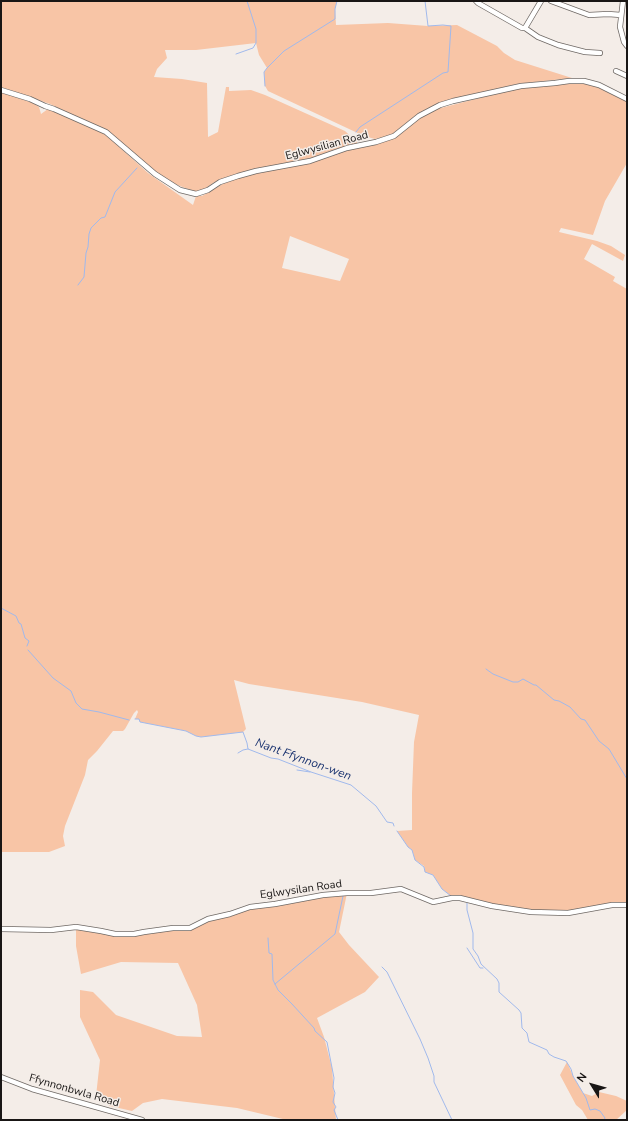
<!DOCTYPE html>
<style>
body{margin:0}
#map{position:relative;width:628px;height:1121px;overflow:hidden;background:#f4ede8;font-family:"Nunito Sans",sans-serif}
canvas{display:block}
.frame{position:absolute;inset:0;border:2px solid #191615;pointer-events:none}
.north{position:absolute;left:572px;top:1065px;width:40px;height:40px;-webkit-text-stroke:3px #f4ede8;paint-order:stroke;rotate:307deg;font-size:11px;font-weight:700;line-height:16px;text-align:center;color:#191615}
.north::after{content:'';display:block;margin:auto;width:14px;height:18px;background:#191615;clip-path:polygon(50% 0,100% 100%,50% 72%,0 100%)}
</style>
<div id="map">
<canvas width="628" height="1121"></canvas>
<div class="frame"></div>
<div class="north">N</div>
</div>
<script>
const ctx = document.querySelector('canvas').getContext('2d');
ctx.lineJoin = 'round';
function fillPath(path, color) { ctx.fillStyle = color; ctx.fill(path, 'evenodd'); }
const toPath = rows => new Path2D(rows.map(r => 'M' + r).join(''));
function trace(path, color, width, dash) { ctx.strokeStyle = color; ctx.lineWidth = width; ctx.lineCap = dash ? 'butt' : 'round'; ctx.setLineDash(dash || []); ctx.stroke(path); }
function write(font, color, halo, rows, align = 'center') {
  ctx.font = font + ' "Nunito Sans",sans-serif'; ctx.lineWidth = 3; ctx.setLineDash([]); ctx.textBaseline = 'middle'; ctx.strokeStyle = halo; ctx.fillStyle = color; for (const [text, x, y, turn = 0] of rows) {
    ctx.save(); ctx.translate(x, y); ctx.rotate((+turn || 0) * Math.PI / 180); ctx.textAlign = isNaN(turn) ? turn : align; if (halo) ctx.strokeText(text, 0, 0); ctx.fillText(text, 0, 0); ctx.restore();
  }
}
const green = toPath([
 [1,1,337,1,335,9,336,25,388,23,428,26,457,25,497,46,504,53,515,60,572,78,517,84,440,103,427,109,414,117,397,132,386,137,375,139,364,136,268,91,265,86,264,72,267,68,259,55,256,43,196,50,165,50,167,58,157,69,154,77,182,79,207,83,208,137,218,132,226,87,229,87,229,91,251,90,265,95,345,131,357,142,357,144,310,160,233,175,213,183,202,191,196,192,172,183,161,176,110,133,50,104,1,87],
 [577,82,595,85,627,101,627,163,605,201,593,235,561,228,559,232,597,241,611,246,625,255,623,261,592,244,584,259,615,277,613,281,627,289,627,904,575,911,556,912,529,910,494,905,459,896,451,896,442,889,433,875,425,872,424,866,415,860,412,850,408,847,397,831,412,830,412,793,414,742,419,715,362,702,249,684,234,680,246,729,243,732,201,737,196,736,186,731,140,722,139,719,135,719,138,712,137,710,134,713,125,729,123,731,113,731,97,751,88,760,85,775,65,826,63,836,65,846,49,852,1,852,1,92,33,103,39,107,41,114,48,109,67,116,104,133,148,173,193,205,196,196,202,196,228,181,244,175,311,163,352,148,384,141,398,136,418,118,437,109,518,88],
 [290,236,349,259,340,281,282,268],
 [347,893,339,932,349,945,379,977,365,992,317,1018,324,1037,332,1068,336,1120,287,1120,237,1108,162,1099,143,1103,132,1111,110,1106,96,1096,100,1060,80,1017,80,990,93,992,116,1015,177,1036,202,1037,197,1005,178,963,121,962,81,974,76,946,76,927,128,934,190,928,250,907],
 [567,1062,573,1076,583,1093,592,1096,599,1092,616,1096,627,1101,627,1110,616,1120,588,1120,582,1110,576,1105,560,1075]
]);
const stream = toPath([
 [236,54,253,48,256,43,256,29,247,1],
 [265,86,264,72,267,68,284,51,335,19,335,9,337,1],
 [356,132,360,127,443,73,448,72,451,26,443,25,428,26,425,1],
 [78,285,84,277,86,253,88,247,89,234,91,228,101,218,105,217,115,192,137,168],
 [1,608,16,616,19,623,21,624,25,638,29,641,27,646],
 [28,650,53,678,71,691,76,703,82,709,99,712,129,720],
 [486,669,493,674,513,682,518,682,523,679,534,685,536,685,554,700,559,701,570,707,581,719,585,720,599,741,609,749,627,779],
 [135,719,139,719,140,722,186,731,196,736,201,737,243,732,247,743,248,749,271,758,278,759,311,772,351,785,376,806,387,822,393,823,394,826],
 [238,753,243,750,248,749],
 [297,770,310,772],
 [397,831,408,847,412,850,415,860,424,867,425,872,433,875,442,889,451,896],
 [467,903,467,910,473,933,473,949,478,956,481,964,497,979,499,983,499,992,519,1010,521,1013,522,1028,527,1033,529,1042,547,1050,549,1054,554,1057,566,1061,571,1069,573,1076,586,1098,590,1110,595,1109,600,1111,605,1118,604,1120],
 [268,938,269,953,272,954,273,980,278,990,292,1004,314,1028,315,1031,327,1042,334,1078,333,1087,335,1093,333,1102,336,1107,334,1110,338,1120],
 [467,948,480,968,483,968],
 [382,967,387,972,420,1039,428,1058,434,1076,434,1082,452,1120],
 [275,984,335,934,343,896]
]);
const minor = toPath([
 [476,1,478,3,522,28,525,28,541,1],
 [551,1,589,15,608,14,621,15],
 [623,1,620,27,624,42,627,46],
 [525,28,538,37,558,45,585,52,600,53],
 [616,71,627,76],
 [1,90,30,99,45,106,54,109,106,132,155,174,180,190,196,194,208,190,220,182,238,176,256,171,310,161,347,148,376,142,394,136,419,116,440,105,453,101,521,86,555,83,569,81,584,81,599,85,627,99],
 [1,929,51,930,76,927,101,931,115,934,134,934,144,932,173,928,190,928,208,919,230,914,250,907,275,904,323,895,347,893,371,893,401,889,433,902,452,898,460,898,492,906,531,912,568,913,612,905,627,905],
 [1,1077,32,1089,142,1120]
]);
const streetNames = [
 ["Eglwysilian Road",327,146,-15],
 ["Eglwysilan Road",301,890,-8],
 ["Ffynnonbwla Road",74,1091,16]
];
const waterNames = [
 ["Nant Ffynnon-wen",303,760,20]
];
fillPath(green, '#f8c5a6');
trace(stream, '#a0b9ec', 1);
trace(minor, '#6f6965', 6);
trace(minor, '#fff', 4.5);
write('11px', '#191615', '#f4ede8', streetNames);
write('italic 12px', '#1b3470', '#f4ede8', waterNames);
</script>
